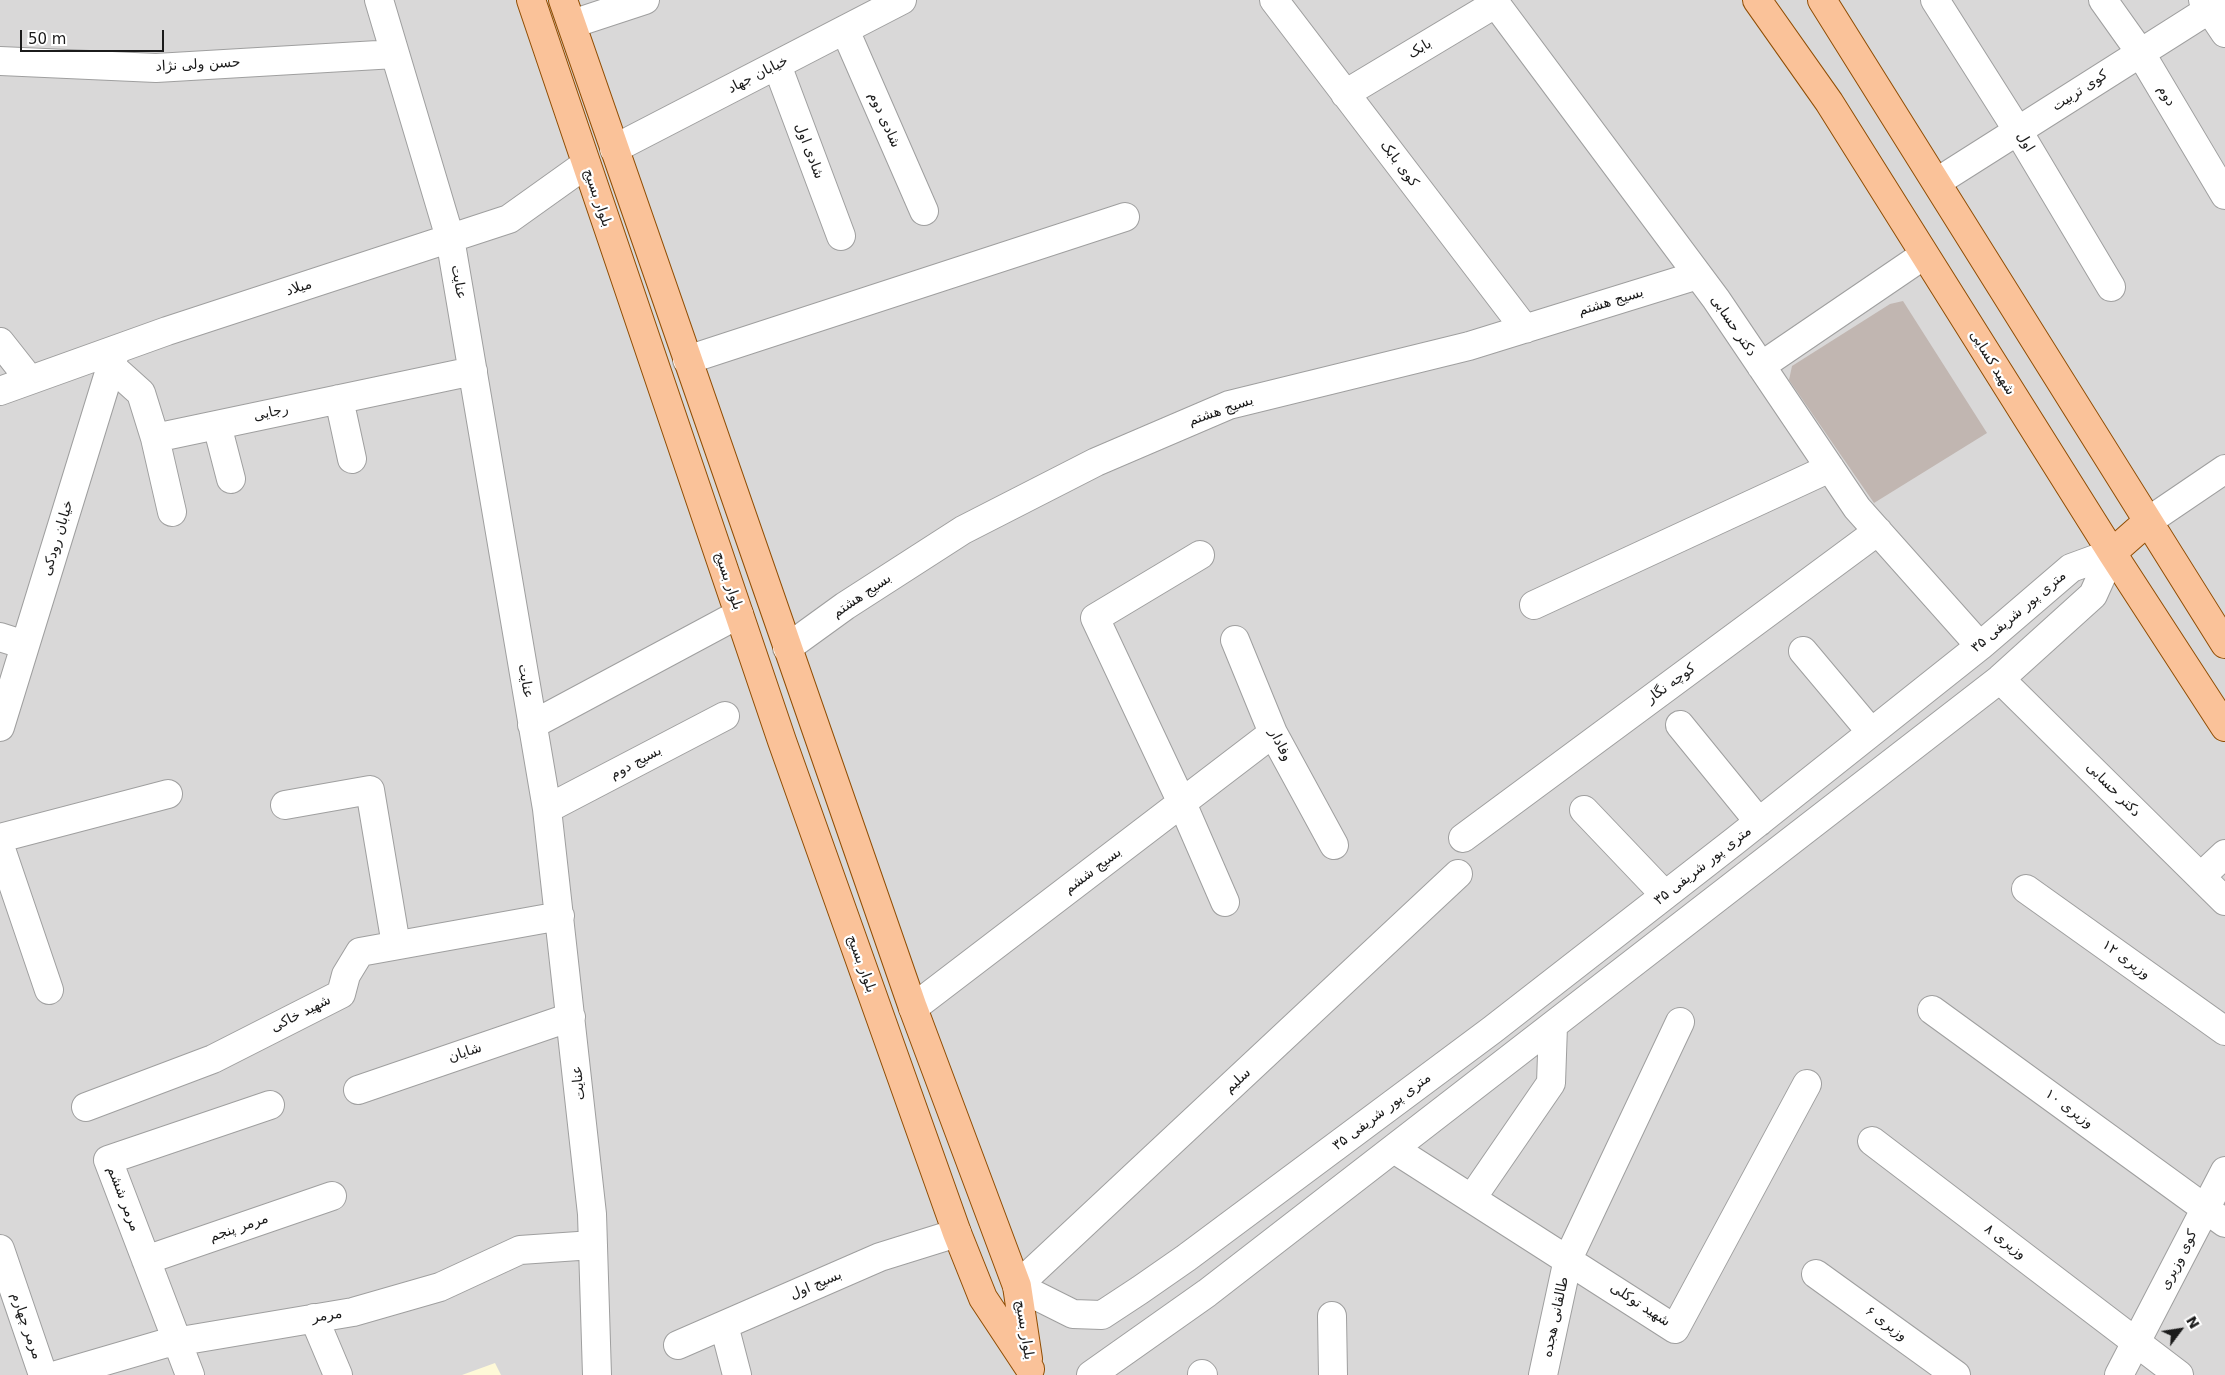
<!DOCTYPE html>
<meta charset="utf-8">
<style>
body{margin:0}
#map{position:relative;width:2225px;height:1375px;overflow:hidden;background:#ede7e1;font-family:"DejaVu Sans",sans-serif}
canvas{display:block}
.north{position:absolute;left:2155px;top:1305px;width:50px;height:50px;-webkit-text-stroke:4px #fff;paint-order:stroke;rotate:59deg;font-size:14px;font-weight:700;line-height:20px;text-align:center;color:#1b1b1b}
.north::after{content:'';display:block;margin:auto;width:18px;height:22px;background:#1b1b1b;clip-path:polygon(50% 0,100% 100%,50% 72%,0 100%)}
.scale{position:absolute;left:20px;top:30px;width:144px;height:22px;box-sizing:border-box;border:2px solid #1b1b1b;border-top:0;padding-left:6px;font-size:15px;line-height:18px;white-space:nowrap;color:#1b1b1b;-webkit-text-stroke:4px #fff;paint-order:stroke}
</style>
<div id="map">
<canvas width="2225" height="1375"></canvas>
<div class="north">N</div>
<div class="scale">50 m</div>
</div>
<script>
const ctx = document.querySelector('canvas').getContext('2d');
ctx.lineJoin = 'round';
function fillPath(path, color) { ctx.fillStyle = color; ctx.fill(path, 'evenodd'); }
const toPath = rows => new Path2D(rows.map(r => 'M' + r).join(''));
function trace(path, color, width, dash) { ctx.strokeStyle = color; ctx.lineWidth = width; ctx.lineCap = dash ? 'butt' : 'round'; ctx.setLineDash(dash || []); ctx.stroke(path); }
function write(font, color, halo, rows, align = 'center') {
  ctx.font = font + ' "DejaVu Sans","Noto Naskh Arabic",sans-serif'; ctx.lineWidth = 4.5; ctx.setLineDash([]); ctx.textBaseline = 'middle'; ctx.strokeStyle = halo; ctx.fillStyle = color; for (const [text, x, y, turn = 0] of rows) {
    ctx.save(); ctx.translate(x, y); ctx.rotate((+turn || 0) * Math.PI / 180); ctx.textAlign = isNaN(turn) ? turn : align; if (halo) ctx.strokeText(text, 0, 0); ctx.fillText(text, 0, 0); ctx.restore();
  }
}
const residential = toPath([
 [0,0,2225,0,2225,1375,0,1375]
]);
const education = toPath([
 [495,1363,501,1375,462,1375]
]);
const building = toPath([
 [1903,301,1987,433,1874,503,1789,380,1792,366,1890,304]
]);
const minor = toPath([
 [379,0,450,238,547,809,592,1214,597,1375],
 [1274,0,1525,329],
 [1493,0,1716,299,1857,508,1980,646],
 [1935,0,2018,131,2111,287],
 [2103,0,2140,52,2225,195],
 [2203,0,2225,33],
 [572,24,645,0],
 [845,30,924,211],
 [0,61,156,68,395,54],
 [777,65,841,236],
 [1345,94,1495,4],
 [614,149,902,0],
 [1937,182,2224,0],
 [0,342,30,380],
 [687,360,1125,217],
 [111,366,141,393,155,438,473,371],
 [1761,366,1924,255],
 [0,391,167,331,509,219,586,164],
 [339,399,352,459],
 [217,425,231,479],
 [155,438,172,512],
 [2147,522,2225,469],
 [1200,555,1095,618,1182,803,1225,902],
 [1534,605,1830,468],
 [0,637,25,645],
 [1235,640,1273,733,1334,845],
 [787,648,845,606,963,530,1096,462,1229,405,1469,346,1698,275],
 [1803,651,1871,732],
 [2000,679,2225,901],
 [532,725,739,614],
 [1680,725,1759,822],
 [0,727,116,350],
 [285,805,370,790,396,945],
 [547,809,725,716],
 [1584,810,1665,895],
 [0,838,168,794],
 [1463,838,1878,531],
 [0,846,49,990],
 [1458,874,1017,1286,1073,1314,1102,1315,1140,1290,1186,1258,1492,1030,1736,840,1980,646,2071,568,2112,553],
 [2205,880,2209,869,2225,854],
 [2026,889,2225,1031],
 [913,1008,1273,733],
 [1932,1010,2225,1223],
 [358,1090,571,1017],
 [86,1107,213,1059,341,994,346,975,360,952,560,916],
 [1872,1141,2179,1375],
 [1394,1149,1675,1329,1807,1084],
 [1472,1198,1551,1083,1553,1026],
 [0,1249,43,1375],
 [146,1260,332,1196],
 [1816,1274,1956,1375],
 [1332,1316,1333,1375],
 [314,1318,338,1375],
 [724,1325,737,1375],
 [678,1345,880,1257,957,1233],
 [1202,1374,1203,1375],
 [57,1375,163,1344,353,1312,440,1287,520,1250,593,1245],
 [190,1375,108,1160,270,1105],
 [1091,1375,1207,1293,2000,679,2093,595,2112,553],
 [1543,1375,1568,1259,1680,1022],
 [2119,1375,2225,1171]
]);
const major = toPath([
 [531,0,782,741,957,1233,983,1298,1030,1369],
 [563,0,913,1008,1017,1286,1028,1359],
 [1757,0,1829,102,2112,553,2225,727],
 [1822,0,2225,644],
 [2112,553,2147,522]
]);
const streetNames = [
 ["بابک",1420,49,-31],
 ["حسن ولی نژاد",198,65,-3],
 ["خیابان جهاد",758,75,-27],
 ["کوی تربیت",2080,91,-33],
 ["دوم",2166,96,59],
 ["شادی دوم",884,120,66],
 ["اول",2025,142,59],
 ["شادی اول",809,151,69],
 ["کوی بابک",1399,164,53],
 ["بلوار بسیج",597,198,71],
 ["عنایت",458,282,80],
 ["میلاد",299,288,-18],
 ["بسیج هشتم",1611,302,-17],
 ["دکتر حسابی",1733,326,56],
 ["شهید کسایی",1992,363,58],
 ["بسیج هشتم",1221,411,-19],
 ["رجایی",271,413,-12],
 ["خیابان رودکی",58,538,-73],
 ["بلوار بسیج",728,581,71],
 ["بسیج هشتم",862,596,-34],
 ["۳۵ متری پور شریفی",2019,612,-40],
 ["عنایت",525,681,80],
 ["کوچه نگار",1671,684,-36],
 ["وفادار",1280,745,63],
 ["بسيج دوم",636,763,-28],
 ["دکتر حسابی",2113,790,45],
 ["۳۵ متری پور شریفی",1703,866,-38],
 ["بسیج ششم",1093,871,-37],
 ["وزيری ۱۲",2126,960,36],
 ["بلوار بسیج",861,964,70],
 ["شهید خاکی",301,1014,-27],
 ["شایان",465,1053,-19],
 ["سلیم",1238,1081,-43],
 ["عنایت",579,1083,-96],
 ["وزیری ۱۰",2069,1109,36],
 ["۳۵ متری پور شریفی",1382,1112,-37],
 ["مرمر ششم",123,1199,69],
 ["مرمر پنجم",239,1228,-19],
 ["وزیری ۸",2005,1242,37],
 ["کوی وزیری",2179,1260,-63],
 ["بسیج اول",816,1285,-23],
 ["شهید توکلی",1640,1305,33],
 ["مرمر",327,1316,-9],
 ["طالقانی هجده",1556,1317,-78],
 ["وزیری ۶",1886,1324,36],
 ["مرمر چهارم",26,1326,71],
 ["بلوار بسیج",1024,1330,81]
];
fillPath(residential, '#d9d8d8');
fillPath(education, '#fef9d8');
fillPath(building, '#c1b6b1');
trace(minor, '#9f9f9f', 30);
trace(major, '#904d03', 30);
trace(minor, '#fff', 28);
trace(major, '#fac299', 28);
write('14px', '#1b1b1b', '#fff', streetNames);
</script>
